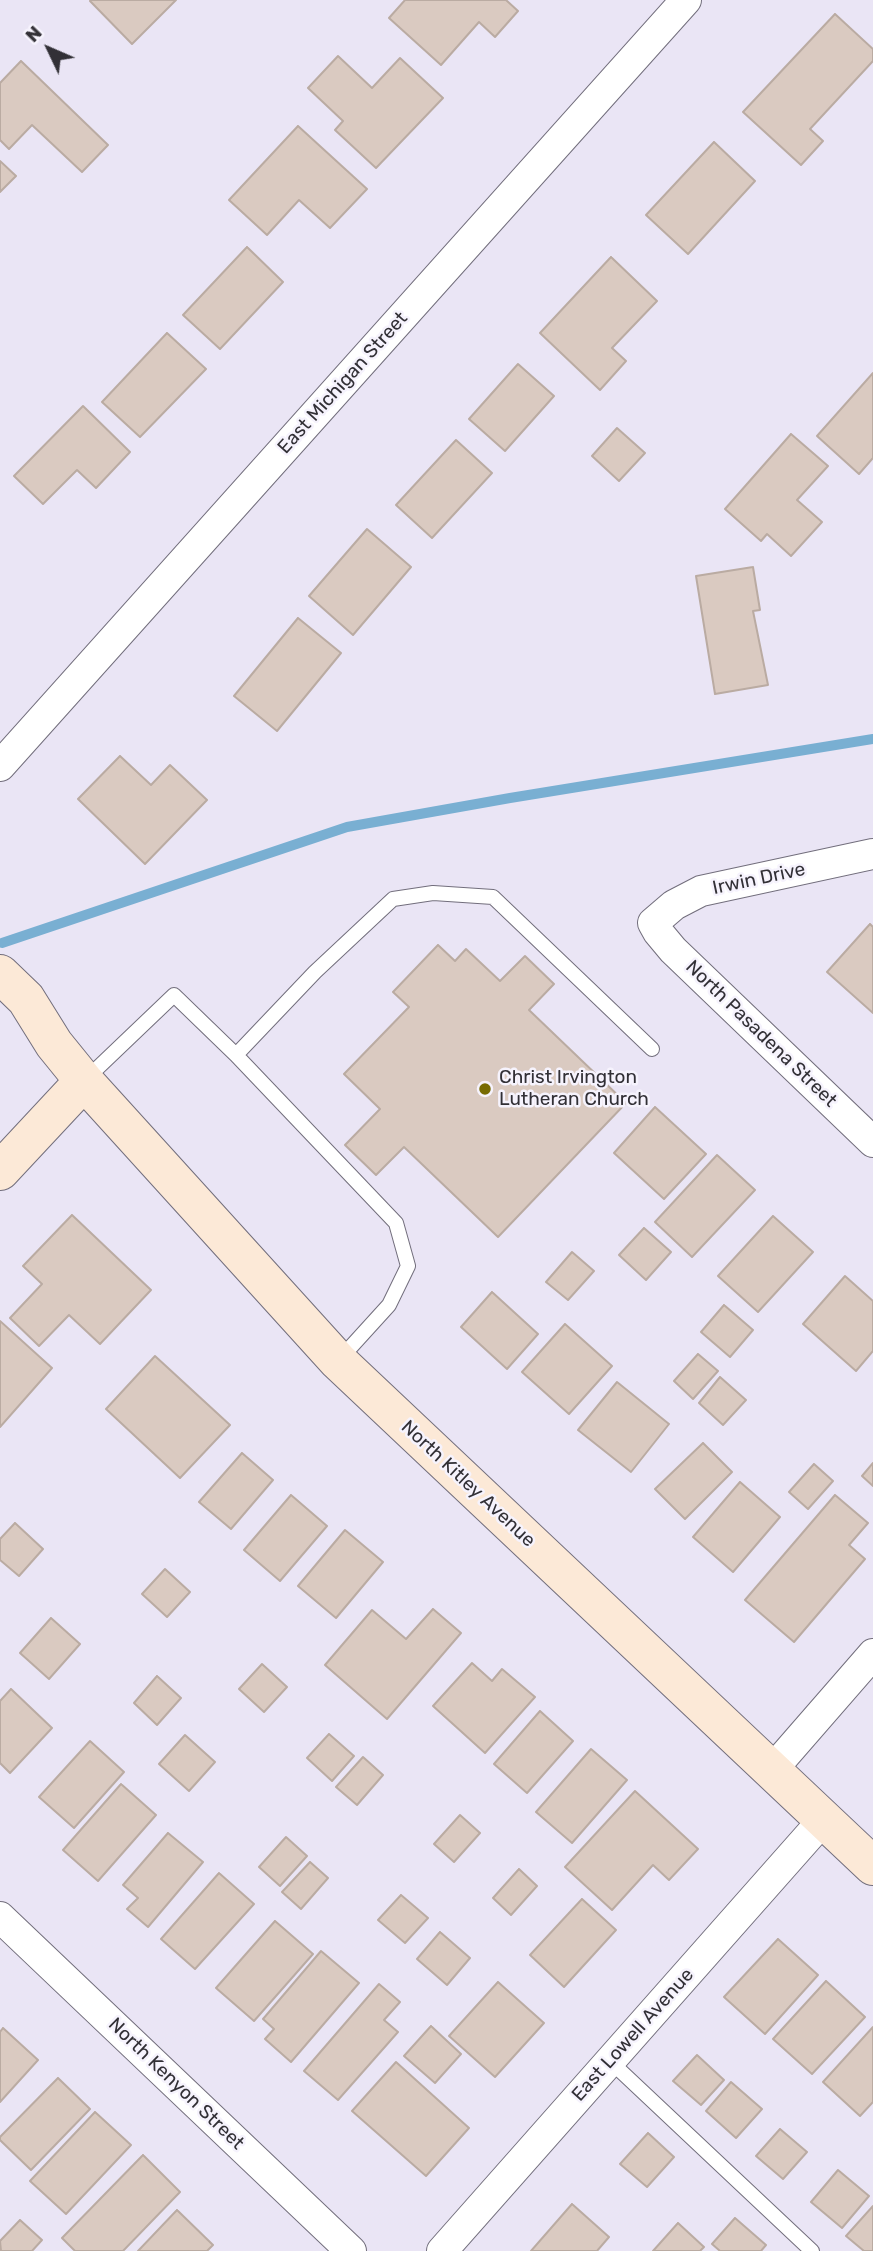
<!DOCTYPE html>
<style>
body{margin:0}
#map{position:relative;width:873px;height:2251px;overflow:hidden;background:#eae5f5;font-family:Rubik,sans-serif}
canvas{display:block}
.north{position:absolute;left:14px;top:14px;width:70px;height:70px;-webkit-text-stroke:5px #f6f3fd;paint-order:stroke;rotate:314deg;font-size:19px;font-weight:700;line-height:28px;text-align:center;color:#323036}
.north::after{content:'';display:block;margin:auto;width:24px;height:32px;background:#323036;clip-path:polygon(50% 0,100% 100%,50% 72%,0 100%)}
</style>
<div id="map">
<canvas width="873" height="2251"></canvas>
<div class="north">N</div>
</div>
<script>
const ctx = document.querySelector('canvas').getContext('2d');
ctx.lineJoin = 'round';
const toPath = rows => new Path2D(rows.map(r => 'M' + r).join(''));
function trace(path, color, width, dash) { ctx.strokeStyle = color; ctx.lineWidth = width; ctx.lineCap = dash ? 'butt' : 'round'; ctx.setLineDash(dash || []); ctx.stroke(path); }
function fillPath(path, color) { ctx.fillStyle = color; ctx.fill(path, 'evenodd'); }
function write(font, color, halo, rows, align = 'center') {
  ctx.font = font + ' Rubik,sans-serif'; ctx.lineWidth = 5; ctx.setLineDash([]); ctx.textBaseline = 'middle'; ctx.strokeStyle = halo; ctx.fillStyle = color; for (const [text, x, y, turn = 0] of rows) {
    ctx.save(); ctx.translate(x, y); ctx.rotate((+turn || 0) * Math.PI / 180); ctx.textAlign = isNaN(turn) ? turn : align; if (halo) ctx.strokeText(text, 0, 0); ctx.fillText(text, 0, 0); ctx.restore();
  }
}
const stream = toPath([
 [2,943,347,827,510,798,873,739]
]);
const building = toPath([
 [91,0,176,0,132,44,90,1,91,0],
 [405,0,506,0,518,11,495,37,479,22,441,65,389,18,405,0],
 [835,14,873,49,873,61,810,129,823,141,801,165,743,112,835,14],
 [338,56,372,88,400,58,443,98,376,168,335,130,343,121,308,88,338,56],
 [21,61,108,145,82,172,32,125,9,149,0,140,0,83,21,61],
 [298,126,367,189,330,228,299,200,267,235,229,200,298,126],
 [714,142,755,181,688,254,646,215,714,142],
 [0,161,16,176,0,192,0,161],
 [247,247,283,282,220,349,183,315,247,247],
 [611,257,657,301,612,348,626,361,600,390,540,333,611,257],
 [167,333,206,369,140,437,102,402,167,333],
 [518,364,554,396,505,451,469,419,518,364],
 [873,373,873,458,859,474,817,436,873,373],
 [83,406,130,452,96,488,77,470,43,504,14,476,83,406],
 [617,428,645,453,619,481,592,456,617,428],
 [791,434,828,466,797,500,822,522,791,556,767,534,761,541,725,509,791,434],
 [456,440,492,473,432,538,396,505,456,440],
 [367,529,411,567,353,635,309,596,367,529],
 [753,567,760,610,753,611,768,685,715,694,696,576,753,567],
 [298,618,341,653,277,731,234,696,298,618],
 [120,756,151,785,170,765,207,800,145,864,78,799,120,756],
 [870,924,873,927,873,1013,827,972,870,924],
 [438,945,455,961,466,949,500,981,525,956,554,984,529,1010,626,1103,498,1237,404,1147,376,1175,345,1145,380,1109,344,1074,409,1007,393,992,438,945],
 [655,1107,706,1154,664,1199,614,1153,655,1107],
 [717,1155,755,1190,692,1257,655,1222,717,1155],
 [72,1215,151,1290,100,1344,69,1315,39,1346,10,1318,42,1284,23,1266,72,1215],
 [773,1216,813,1252,758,1312,718,1276,773,1216],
 [644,1228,671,1252,646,1280,619,1255,644,1228],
 [572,1252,594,1271,568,1300,546,1282,572,1252],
 [845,1276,873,1301,873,1351,856,1371,803,1324,845,1276],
 [492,1292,538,1334,507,1369,461,1327,492,1292],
 [724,1305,753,1330,730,1357,701,1332,724,1305],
 [0,1321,52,1368,0,1427,0,1321],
 [565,1324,612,1366,569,1414,522,1372,565,1324],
 [698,1354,718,1371,693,1399,674,1381,698,1354],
 [155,1356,230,1425,180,1478,106,1409,155,1356],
 [720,1377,746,1400,723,1425,699,1403,720,1377],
 [617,1382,669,1424,631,1472,578,1430,617,1382],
 [703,1443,732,1472,685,1519,655,1489,703,1443],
 [242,1453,273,1480,231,1529,199,1502,242,1453],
 [873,1463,873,1486,862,1476,873,1463],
 [814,1464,833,1481,808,1509,789,1492,814,1464],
 [740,1482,780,1517,733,1572,693,1537,740,1482],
 [291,1495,327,1526,280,1581,244,1550,291,1495],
 [835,1495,868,1523,849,1545,865,1559,794,1642,745,1600,835,1495],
 [15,1523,43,1549,19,1576,0,1560,0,1539,15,1523],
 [345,1530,383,1562,336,1618,298,1586,345,1530],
 [165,1569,190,1592,167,1617,142,1594,165,1569],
 [433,1609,461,1633,387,1719,325,1665,372,1610,406,1639,433,1609],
 [51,1618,80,1644,49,1679,20,1653,51,1618],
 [472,1663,492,1681,502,1669,535,1697,485,1753,433,1706,472,1663],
 [262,1664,287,1687,264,1712,239,1689,262,1664],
 [157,1676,181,1698,157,1725,134,1703,157,1676],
 [11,1689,52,1728,10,1773,0,1763,0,1701,11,1689],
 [540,1711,573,1741,527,1793,494,1764,540,1711],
 [329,1734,354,1756,332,1781,307,1758,329,1734],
 [185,1735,215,1762,189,1791,159,1764,185,1735],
 [90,1741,124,1772,74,1828,39,1797,90,1741],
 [591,1749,627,1780,572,1843,536,1812,591,1749],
 [363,1757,383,1775,357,1805,336,1787,363,1757],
 [121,1784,156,1815,98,1881,63,1850,121,1784],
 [635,1791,698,1849,669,1880,653,1865,612,1910,565,1867,635,1791],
 [460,1815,480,1833,454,1862,434,1844,460,1815],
 [168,1833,203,1862,148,1927,127,1909,138,1898,123,1885,168,1833],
 [286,1837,307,1856,280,1886,259,1867,286,1837],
 [310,1862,328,1878,301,1909,282,1892,310,1862],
 [519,1869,537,1886,511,1915,493,1898,519,1869],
 [219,1873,254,1904,195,1969,161,1939,219,1873],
 [401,1895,428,1918,405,1943,378,1920,401,1895],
 [582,1899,616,1930,564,1987,530,1955,582,1899],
 [275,1921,313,1954,254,2021,216,1988,275,1921],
 [440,1932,470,1958,447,1985,417,1959,440,1932],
 [778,1939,818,1975,765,2034,724,1997,778,1939],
 [321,1951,359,1983,291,2062,265,2039,274,2029,263,2019,321,1951],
 [826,1981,865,2017,812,2074,773,2039,826,1981],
 [498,1982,544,2023,495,2077,449,2036,498,1982],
 [379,1984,400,2002,384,2020,398,2032,338,2100,304,2071,379,1984],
 [431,2026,461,2054,435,2083,404,2056,431,2026],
 [873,2027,873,2102,860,2116,823,2082,873,2027],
 [3,2028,38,2060,0,2102,0,2032,3,2028],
 [697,2055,724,2080,701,2105,673,2081,697,2055],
 [396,2062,469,2128,426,2176,352,2111,396,2062],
 [58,2078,90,2109,31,2170,0,2140,0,2137,58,2078],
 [731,2082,762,2109,736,2138,706,2111,731,2082],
 [95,2112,131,2145,66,2214,30,2181,95,2112],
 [780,2129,807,2152,783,2179,756,2156,780,2129],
 [648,2133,674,2157,647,2187,620,2164,648,2133],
 [143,2155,180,2192,123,2251,75,2251,62,2238,143,2155],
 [838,2170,869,2196,842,2228,811,2202,838,2170],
 [572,2204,609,2237,597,2251,531,2251,572,2204],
 [873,2206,873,2251,864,2251,846,2236,873,2206],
 [177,2210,213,2245,207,2251,138,2251,177,2210],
 [735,2218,766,2245,761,2251,720,2251,712,2244,735,2218],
 [20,2220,42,2240,32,2251,1,2251,0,2241,20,2220],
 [678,2223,704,2247,700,2251,653,2251,678,2223]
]);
const lane = toPath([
 [236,1055,396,1223,408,1266,389,1305,339,1360],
 [85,1080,174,995,236,1055,315,972,393,899,433,893,493,897,652,1049],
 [610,2061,812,2251]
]);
const street = toPath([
 [0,766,686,0],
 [873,854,701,891,674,905,653,923,658,932,673,950,873,1142],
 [772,1770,873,1654],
 [0,1917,351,2251],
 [442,2251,824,1819]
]);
const secondary = toPath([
 [0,974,26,999,54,1044,84,1081,338,1361,873,1866],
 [0,1171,84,1081]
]);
const markers = [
 [485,1089,7,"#776b03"]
];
const streetNames = [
 ["East Michigan Street",343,383,-48],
 ["Irwin Drive",759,879,-12],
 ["North Pasadena Street",761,1034,44],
 ["North Kitley Avenue",468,1484,43],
 ["East Lowell Avenue",633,2035,-48],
 ["North Kenyon Street",176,2084,44]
];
const poiNames = [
 ["Christ Irvington",499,1078],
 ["Lutheran Church",499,1100]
];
trace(stream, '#79afd2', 10);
fillPath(building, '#dacac1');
trace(building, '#baaba2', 2);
trace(lane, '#726e7c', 16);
trace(street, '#726e7c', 32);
trace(secondary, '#726e7c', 40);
trace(lane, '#fff', 14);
trace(street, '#fff', 30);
trace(secondary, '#fce9d7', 38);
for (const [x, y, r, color] of markers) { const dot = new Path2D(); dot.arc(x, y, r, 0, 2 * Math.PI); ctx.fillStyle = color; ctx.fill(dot); trace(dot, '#f6f3fd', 2.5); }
write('19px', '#323036', '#f6f3fd', streetNames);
write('19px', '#323036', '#f6f3fd', poiNames, 'left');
</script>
